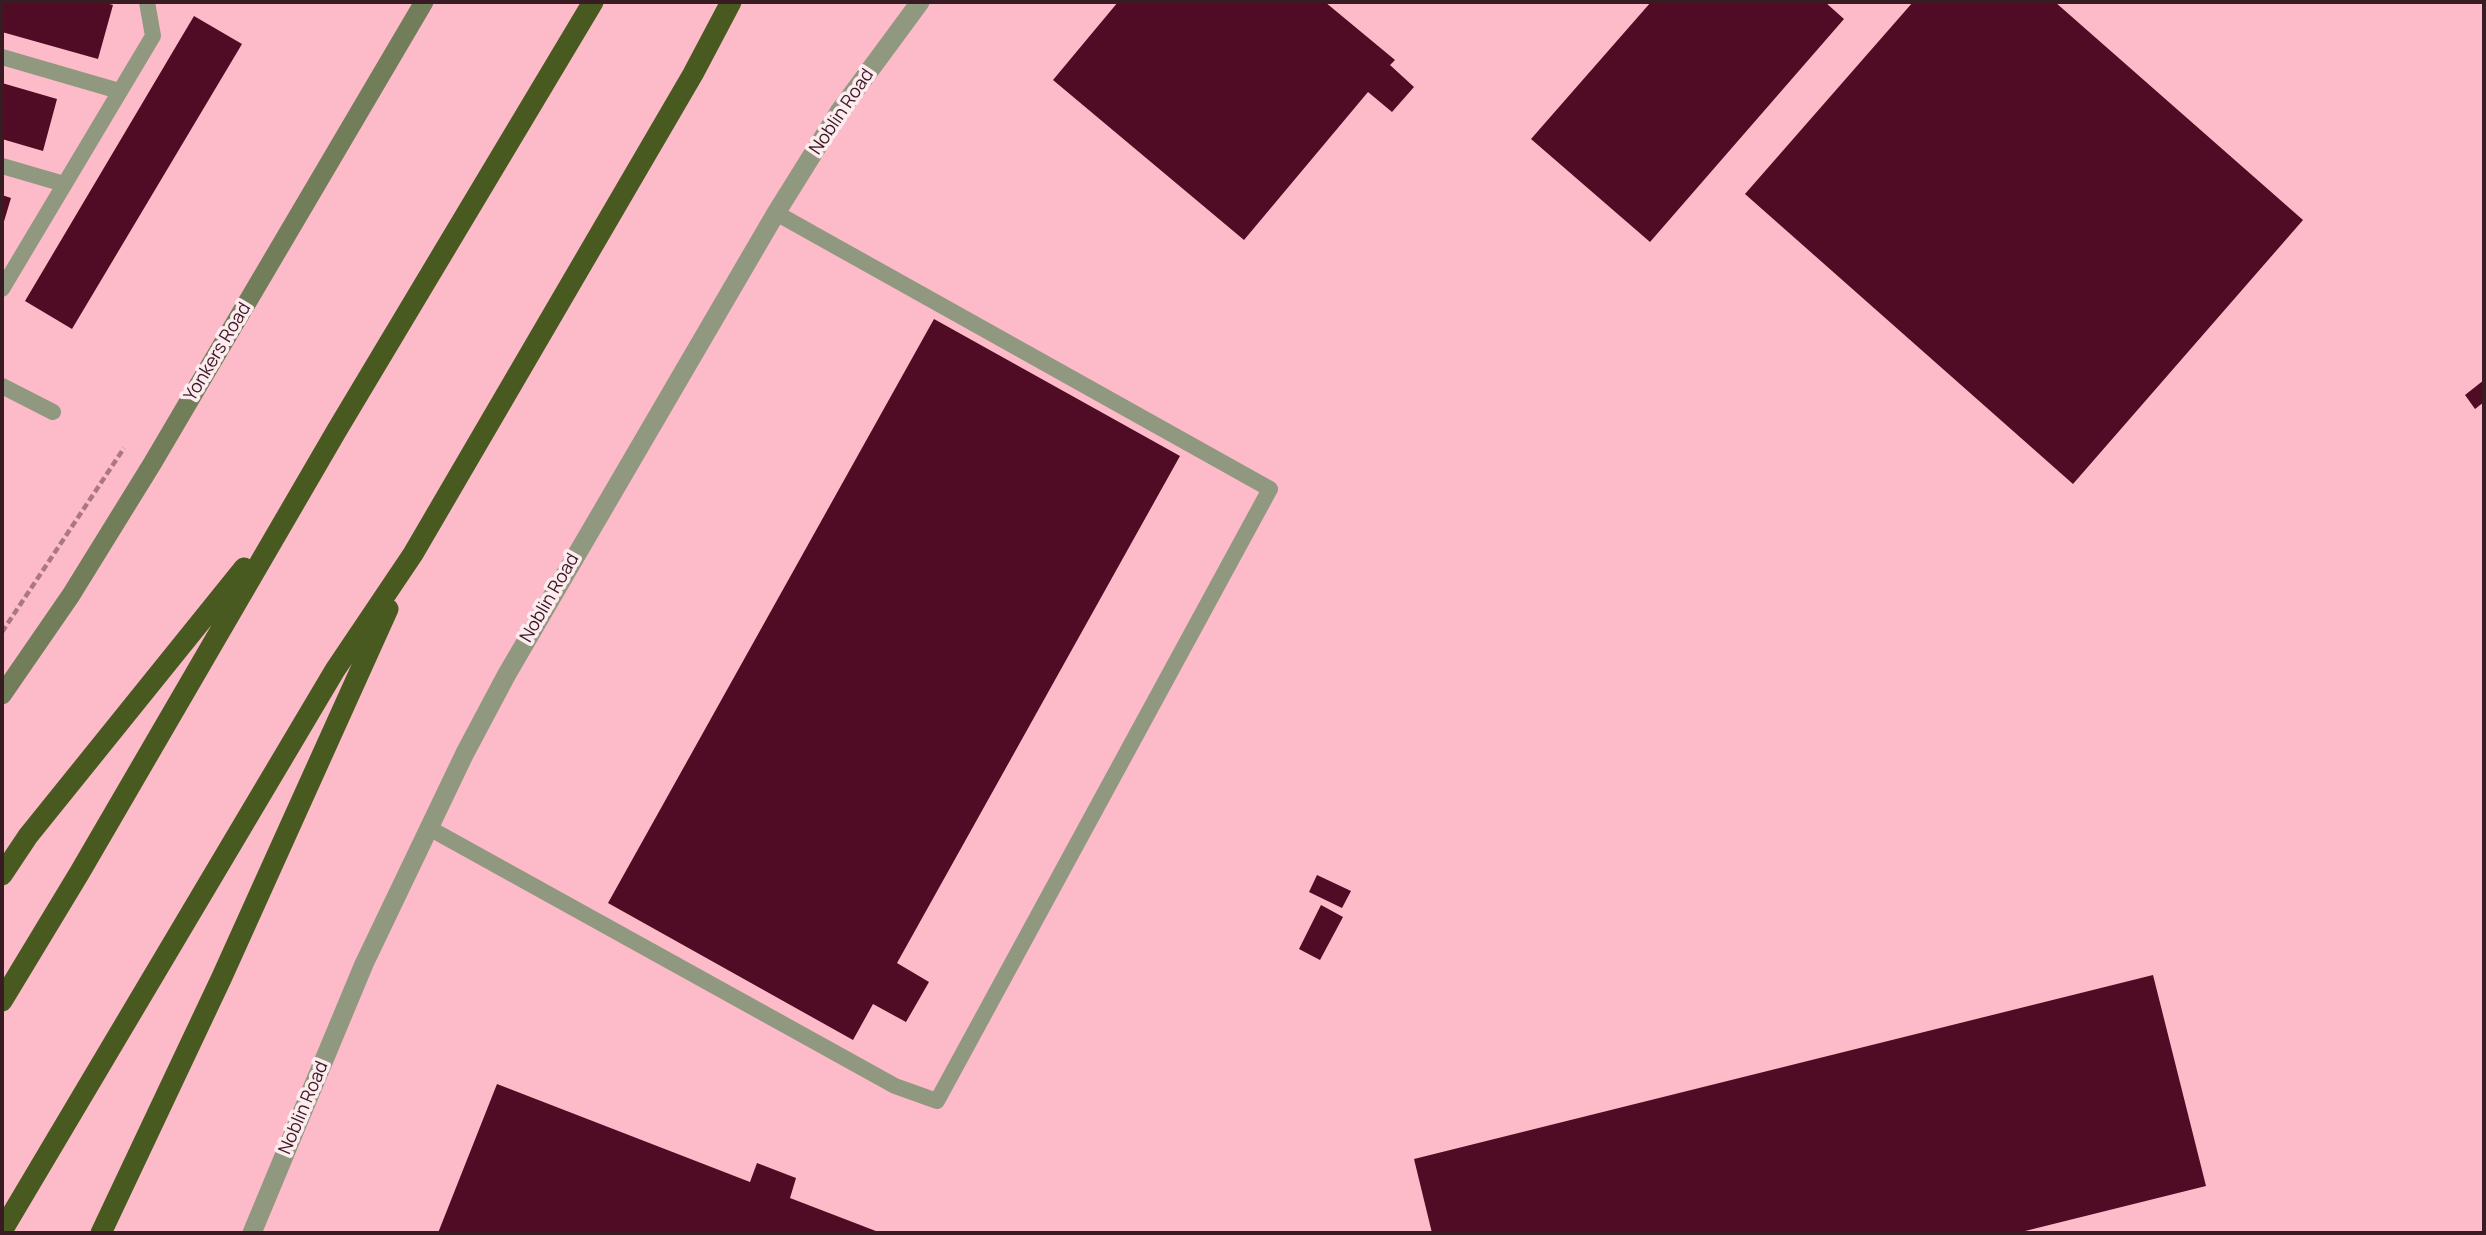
<!DOCTYPE html>
<style>
body{margin:0}
#map{position:relative;width:2486px;height:1235px;overflow:hidden;background:#fdbac9;font-family:Manrope,sans-serif}
canvas{display:block}
.frame{position:absolute;inset:0;border:4px solid #391b23;pointer-events:none}
</style>
<div id="map">
<canvas width="2486" height="1235"></canvas>
<div class="frame"></div>
</div>
<script>
const ctx = document.querySelector('canvas').getContext('2d');
ctx.lineJoin = 'round';
function fillPath(path, color) { ctx.fillStyle = color; ctx.fill(path, 'evenodd'); }
const toPath = rows => new Path2D(rows.map(r => 'M' + r).join(''));
function trace(path, color, width, dash) { ctx.strokeStyle = color; ctx.lineWidth = width; ctx.lineCap = dash ? 'butt' : 'round'; ctx.setLineDash(dash || []); ctx.stroke(path); }
function write(font, color, halo, rows, align = 'center') {
  ctx.font = font + ' Manrope,sans-serif'; ctx.lineWidth = 7; ctx.setLineDash([]); ctx.textBaseline = 'middle'; ctx.strokeStyle = halo; ctx.fillStyle = color; for (const [text, x, y, turn = 0] of rows) {
    ctx.save(); ctx.translate(x, y); ctx.rotate((+turn || 0) * Math.PI / 180); ctx.textAlign = isNaN(turn) ? turn : align; if (halo) ctx.strokeText(text, 0, 0); ctx.fillText(text, 0, 0); ctx.restore();
  }
}
const building = toPath([
 [2,2,102,2,113,5,98,59,2,32],
 [1118,2,1325,2,1395,60,1390,65,1414,87,1392,112,1368,92,1244,240,1053,80],
 [1651,2,1825,2,1844,19,1650,242,1531,139],
 [1913,2,2055,2,2303,220,2073,484,1745,194],
 [194,16,242,44,72,329,25,301],
 [2,83,57,99,43,151,2,139],
 [2,195,11,198,2,228],
 [934,319,1180,456,897,963,929,982,906,1022,873,1004,853,1040,608,903],
 [2484,380,2484,402,2475,409,2465,395],
 [1317,875,1351,891,1342,908,1309,892],
 [1321,905,1343,917,1320,960,1299,949],
 [2153,975,2206,1186,2017,1233,1432,1233,1414,1159],
 [497,1084,750,1182,757,1163,796,1178,790,1198,881,1233,438,1233]
]);
const path = toPath([
 [2,632,124,448]
]);
const service = toPath([
 [2,57,119,91],
 [2,166,64,184],
 [2,289,153,36,147,2],
 [2,386,53,412],
 [429,828,895,1086,937,1101,1270,489,776,213]
]);
const tertiary = toPath([
 [252,1233,364,964,465,753,507,674,776,213,839,112,920,2]
]);
const secondary = toPath([
 [2,695,71,595,152,464,424,2]
]);
const motorway = toPath([
 [2,875,28,836,244,568],
 [2,1001,80,872,337,430,593,2],
 [2,1231,335,670,413,554,693,74,731,2],
 [101,1233,221,979,388,609]
]);
const streetNames = [
 ["Noblin Road",842,112,-56],
 ["Yonkers Road",218,352,-59],
 ["Noblin Road",550,598,-60],
 ["Noblin Road",304,1108,-67]
];
fillPath(building, '#4f0c24');
trace(path, '#aa7783', 4.5, [7, 3.5]);
trace(service, '#909980', 16);
trace(tertiary, '#909980', 19);
trace(secondary, '#717e59', 19);
trace(motorway, '#495a21', 21);
write('18px', '#391b23', '#fdebef', streetNames);
</script>
